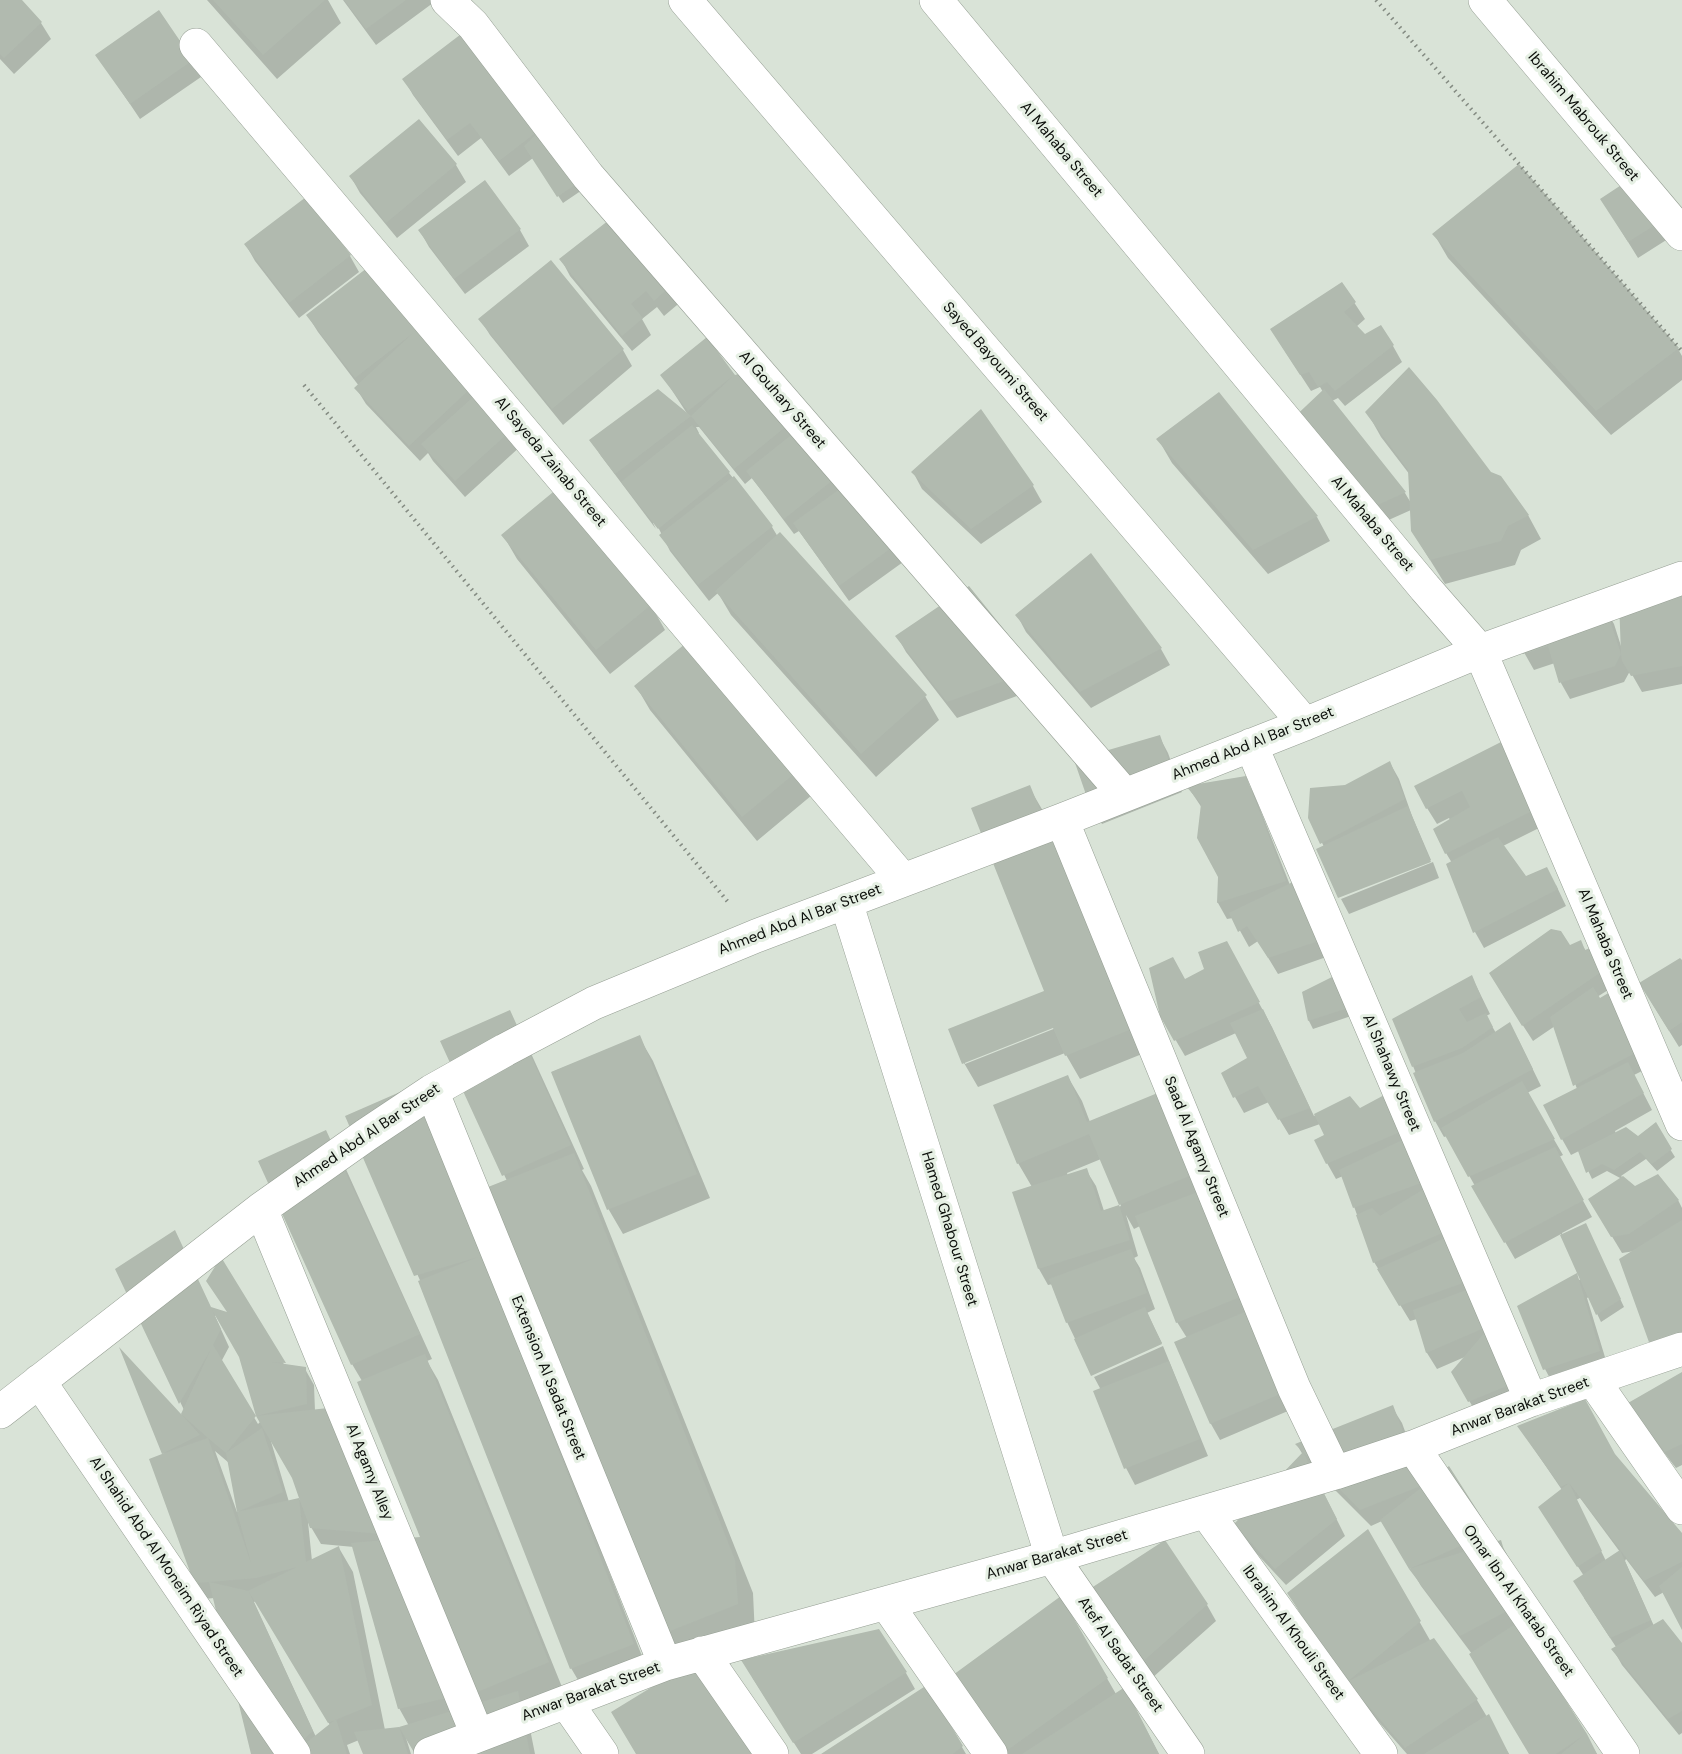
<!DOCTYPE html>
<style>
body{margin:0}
canvas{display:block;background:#d9e3d7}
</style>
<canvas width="1682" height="1754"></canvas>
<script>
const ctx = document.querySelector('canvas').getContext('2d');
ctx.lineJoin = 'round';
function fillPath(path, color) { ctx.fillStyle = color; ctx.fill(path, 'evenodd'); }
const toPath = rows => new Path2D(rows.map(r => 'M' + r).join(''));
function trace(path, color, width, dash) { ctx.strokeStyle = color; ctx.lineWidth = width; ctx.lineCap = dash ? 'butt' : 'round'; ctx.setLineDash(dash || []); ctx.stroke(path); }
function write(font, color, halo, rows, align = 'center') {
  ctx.font = font + ' "DM Sans",sans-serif'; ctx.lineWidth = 6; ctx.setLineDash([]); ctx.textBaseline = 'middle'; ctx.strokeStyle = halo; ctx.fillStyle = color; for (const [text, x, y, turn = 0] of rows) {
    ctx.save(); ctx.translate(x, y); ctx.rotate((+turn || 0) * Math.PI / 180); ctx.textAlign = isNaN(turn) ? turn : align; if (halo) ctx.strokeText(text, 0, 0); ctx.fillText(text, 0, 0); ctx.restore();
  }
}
const shadow = toPath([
 [0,0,20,0,41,23,51,39,14,74,0,59],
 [207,0,328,0,341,23,277,79],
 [343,0,437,0,376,45],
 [472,27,591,184,563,203,533,158,509,176,481,138,458,156,413,95,404,79],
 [97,55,191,60,201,77,140,119],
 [419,121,456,165,466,182,397,238,360,193,351,177],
 [485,182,520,230,529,246,465,294,429,247,420,231],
 [617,215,683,300,664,316,657,307,642,319,651,335,632,351,570,276,561,259],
 [1612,216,1682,230,1638,258],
 [1434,234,1678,349,1682,356,1682,380,1611,435,1448,258],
 [246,245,350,256,359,272,299,318,255,261],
 [551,262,623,350,632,366,563,425,490,335,480,319],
 [367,270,534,434,465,497,433,461,428,453,420,461,366,404,356,388,359,386,318,332,308,316],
 [1342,284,1365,319,1356,327,1365,336,1393,346,1402,362,1345,406,1338,398,1332,401,1405,493,1411,503,1410,475,1381,437,1367,412,1490,473,1528,515,1541,539,1521,550,1515,565,1445,584,1412,531,1411,510,1373,527,1323,392,1320,387,1311,391,1281,345],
 [707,340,734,376,917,552,849,601,799,531,794,534,752,478,745,484,699,427,696,427,699,433,698,434,772,527,778,537,925,696,939,720,876,777,731,615,718,593,709,601,670,551,655,521,653,523,656,529,601,456,591,440,688,415,662,375],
 [1158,439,1317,517,1330,541,1268,574,1172,463],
 [913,472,1033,486,1042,502,981,544,922,489],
 [503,535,651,605,665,630,610,674,517,559],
 [1091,555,1161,649,1170,665,1091,708,1026,632,1017,615],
 [1682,580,1682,684,1642,692,1630,671,1624,682,1570,699,1561,683,1555,663,1534,670,1517,640,1605,608,1614,624,1621,646],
 [897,636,1044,686,957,718,906,652],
 [636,686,824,785,757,841,650,710],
 [1159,736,1168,753,1182,792,1102,824,1093,808],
 [1501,744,1541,827,1503,846,1525,877,1556,885,1566,906,1484,948,1475,932,1452,863,1446,853,1450,820,1449,818,1437,824,1427,808],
 [1390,763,1399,779,1412,816,1431,860,1339,897,1324,847,1310,817,1345,786],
 [1245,778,1254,794,1290,885,1332,955,1278,974,1258,941,1249,947,1233,918,1227,919,1218,903,1219,877,1202,808,1188,787],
 [1029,787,1043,811,1142,1054,1080,1079,1065,1053,978,1087,964,1063,950,1030,1046,991,973,809],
 [1060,1024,1061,1026,965,1064,965,1061],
 [1433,862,1439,878,1349,914,1341,899],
 [1580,942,1586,951,1616,985,1597,997,1599,1000,1610,994,1644,1070,1634,1075,1652,1110,1615,1131,1616,1134,1638,1138,1655,1125,1675,1157,1657,1171,1646,1159,1621,1176,1635,1188,1678,1200,1682,1208,1682,1353,1635,1251,1622,1253,1590,1200,1622,1179,1607,1171,1592,1179,1579,1151,1571,1155,1562,1139,1577,1089,1555,1026,1533,1041,1500,990,1569,947],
 [1235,959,1272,1027,1314,1116,1350,1098,1360,1110,1388,1095,1513,1393,1474,1409,1453,1373,1467,1356,1437,1369,1427,1353,1417,1319,1410,1321,1374,1262,1343,1176,1336,1179,1327,1163,1325,1136,1320,1124,1289,1135,1269,1102,1244,1113,1235,1097,1249,1059,1236,1033,1185,1056,1161,1015,1185,981],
 [1682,963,1682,1045,1679,1047,1650,1000],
 [1335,977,1354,1015,1313,1029,1309,1021,1303,992],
 [1472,977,1490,1014,1486,1016,1496,1033,1510,1024,1519,1041,1541,1086,1527,1093,1563,1155,1559,1157,1592,1217,1562,1233,1563,1236,1589,1233,1624,1307,1601,1322,1589,1297,1587,1298,1608,1367,1554,1386,1545,1369,1576,1275,1579,1280,1581,1279,1561,1234,1515,1259,1473,1186,1475,1186,1447,1136,1444,1137,1435,1121,1413,1066],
 [523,1036,584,1169,582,1170,591,1186,753,1593,755,1636,637,1754,699,1660,679,1666,507,1181,442,1042],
 [639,1037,653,1061,710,1198,623,1234,609,1210,552,1072],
 [1068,1077,1082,1101,1090,1122,1159,1094,1302,1405,1220,1440,1211,1424,1176,1343,1187,1338,1177,1322,1140,1226,1134,1229,1126,1215,1138,1256,1134,1258,1140,1268,1155,1309,1147,1313,1162,1343,1092,1374,1067,1322,1053,1284,1048,1285,1039,1269,1032,1187,1018,1163],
 [1101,1159,1121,1206,1104,1211,1096,1186,1086,1170,1068,1176,1067,1173],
 [430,1112,647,1669,585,1692,571,1668,423,1287,347,1117],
 [340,1156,432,1359,427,1361,438,1380,562,1687,526,1709,535,1754,416,1754,406,1738,411,1754,364,1754,359,1740,347,1745,350,1754,252,1754,214,1598,205,1599,195,1583,164,1455,124,1354,181,1417,184,1410,117,1269,212,1309,229,1314,221,1259,285,1366,305,1369,314,1385,315,1411,398,1540,422,1538,362,1381,352,1364,260,1162],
 [217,1314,240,1356,256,1414,260,1422,258,1424,221,1362,229,1347,215,1316],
 [270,1438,293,1478,301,1499,289,1502],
 [215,1451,229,1463,239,1511,237,1512],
 [308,1522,321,1544,354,1547,399,1708,409,1726,385,1730,353,1572,339,1548,312,1561],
 [256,1601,330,1725,316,1737,254,1602],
 [1163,1346,1208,1456,1135,1485,1126,1468,1095,1392,1101,1390,1094,1377],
 [1682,1374,1682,1465,1676,1468,1639,1420],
 [1392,1407,1402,1423,1425,1486,1496,1543,1500,1542,1509,1558,1528,1620,1517,1626,1597,1754,1530,1754,1472,1654,1421,1586,1382,1521,1371,1526,1309,1464,1345,1536,1286,1585,1245,1541,1235,1524,1303,1455,1297,1445],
 [1519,1427,1616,1457,1682,1536,1682,1627,1664,1592,1655,1597,1626,1559,1625,1561,1654,1626,1682,1645,1682,1733,1679,1735,1622,1665,1613,1649,1616,1647,1584,1598,1584,1576,1545,1516,1562,1490],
 [1580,1498,1620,1552,1606,1561,1576,1500],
 [1368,1531,1431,1642,1477,1700,1509,1754,1407,1754,1363,1704,1303,1618,1289,1594],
 [1061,1598,1116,1694,1125,1689,1159,1754,1005,1754,958,1708],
 [1207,1605,1216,1621,1142,1687,1090,1613],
 [906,1673,915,1689,812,1754,801,1754,752,1677],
 [927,1687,966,1754,824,1754]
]);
const building = toPath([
 [0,0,22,0,42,22,4,58,0,54],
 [213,0,325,0,263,55],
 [344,0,406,0,366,29],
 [159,10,193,60,130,104,95,55],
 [473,25,588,176,557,197,524,146,547,124,499,161,470,123,447,140,402,79],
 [419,119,457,164,386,223,349,176],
 [1519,164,1679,348,1596,411,1432,234],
 [1641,172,1674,213,1628,242,1600,199],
 [485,180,521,229,454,279,418,230],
 [306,197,351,255,289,303,244,244],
 [618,213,674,283,654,301,646,291,631,304,643,318,622,336,559,259],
 [551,260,624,349,552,409,478,319],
 [367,268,471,388,409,446,354,388,413,333,355,378,306,315],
 [1342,282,1356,302,1344,312,1365,334,1381,325,1394,345,1335,391,1327,382,1318,387,1309,372,1300,375,1270,329],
 [707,337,735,375,746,372,789,424,734,469,691,416,615,474,589,440,658,389,691,416,733,376,688,411,660,375],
 [1409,367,1437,400,1491,472,1501,476,1529,515,1508,526,1501,541,1430,560,1411,531,1408,470,1365,412],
 [492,380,526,417,455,481,421,444],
 [1324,389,1406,492,1362,512,1288,423],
 [1219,392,1318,516,1253,550,1156,439],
 [981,409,1034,485,971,529,911,472],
 [692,425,730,472,658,529,621,482],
 [800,428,838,476,784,519,746,471],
 [863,472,909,535,839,586,793,523],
 [734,476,773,526,698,585,659,535],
 [558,488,652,604,596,650,501,535],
 [780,532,927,695,861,754,715,591],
 [1091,553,1162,648,1080,692,1015,615],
 [1682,578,1682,666,1631,676,1622,661,1621,654,1615,666,1559,683,1548,646,1523,654,1514,639,1605,606,1621,654,1619,601],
 [969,586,1036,669,947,702,895,636],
 [703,629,811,760,742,817,634,686],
 [1160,735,1174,776,1091,809,1074,760],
 [1501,742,1522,764,1513,773,1521,785,1532,811,1445,854,1433,829,1470,807,1462,791,1426,809,1414,786],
 [1390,761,1405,799,1320,844,1308,818,1310,788,1345,785],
 [1246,776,1286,881,1217,903,1218,877,1197,838,1201,804,1186,786],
 [1030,785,1129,1030,1065,1056,1053,1028,962,1064,948,1029,1044,991,971,808],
 [1408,806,1431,862,1338,898,1316,849],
 [1498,837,1526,876,1547,867,1558,889,1473,933,1446,864],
 [1297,880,1324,939,1268,958,1247,926,1238,932,1229,913],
 [1551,929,1561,931,1570,945,1581,940,1585,950,1598,945,1607,968,1522,1026,1489,973],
 [1227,941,1260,1002,1174,1041,1160,1016,1149,968,1173,957,1185,979,1204,969,1198,952],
 [1680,958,1682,960,1682,1022,1669,1031,1639,983],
 [1336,975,1351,1007,1308,1021,1302,992],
 [1472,975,1481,997,1459,1009,1467,1022,1486,1013,1493,1027,1462,1048,1412,1067,1392,1019],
 [1593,987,1600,998,1610,992,1635,1053,1573,1086,1550,1017],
 [1263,1009,1310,1108,1278,1120,1258,1086,1233,1098,1221,1073,1247,1058,1230,1023],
 [510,1010,571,1145,502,1176,440,1041],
 [1510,1022,1533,1069,1434,1122,1413,1073,1463,1053],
 [640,1035,697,1174,607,1210,551,1072],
 [1628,1062,1644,1093,1561,1140,1543,1105],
 [1068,1075,1087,1122,1160,1092,1194,1174,1119,1205,1130,1240,1038,1269,1012,1192,1087,1168,1101,1211,1119,1205,1089,1134,1017,1164,993,1105],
 [1522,1081,1555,1139,1468,1177,1441,1128],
 [416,1085,634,1644,570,1669,418,1281,478,1257,414,1276,345,1116],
 [1388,1093,1409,1128,1326,1164,1314,1140,1324,1135,1314,1114,1350,1096,1360,1108],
 [1656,1122,1672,1149,1652,1164,1640,1152,1614,1170,1602,1164,1586,1173,1578,1151,1626,1127,1638,1136],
 [326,1130,420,1334,351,1365,258,1161],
 [1409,1137,1429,1180,1353,1208,1339,1170],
 [1555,1147,1584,1200,1504,1243,1471,1186],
 [574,1153,735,1560,738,1604,660,1635,483,1189],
 [1658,1174,1679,1200,1629,1234,1611,1237,1588,1199,1623,1176,1635,1186],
 [1427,1187,1449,1230,1373,1263,1356,1215,1372,1208,1380,1216],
 [1198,1192,1240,1297,1176,1323,1135,1216],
 [1682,1220,1682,1333,1650,1345,1619,1259],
 [1586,1223,1621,1299,1596,1315,1577,1273,1600,1351,1543,1370,1517,1306,1577,1273,1560,1235],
 [175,1230,211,1307,227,1312,206,1281,221,1257,286,1363,271,1362,306,1367,307,1404,256,1416,239,1357,212,1310,221,1329,213,1345,256,1416,226,1453,208,1438,252,1566,237,1512,226,1453,262,1428,283,1492,237,1512,299,1498,292,1478,256,1416,328,1408,395,1535,310,1528,299,1498,306,1562,339,1546,372,1705,328,1723,249,1592,313,1731,287,1754,251,1754,209,1582,194,1583,149,1459,162,1454,119,1347,181,1414,211,1349,179,1404,115,1269],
 [181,1414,208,1438,162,1454,200,1435],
 [297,1567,248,1591,209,1582,256,1578],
 [1445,1238,1471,1280,1399,1306,1377,1269],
 [1131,1249,1147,1293,1066,1323,1049,1279],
 [1472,1288,1483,1299,1509,1385,1468,1402,1451,1372,1491,1325,1426,1353,1413,1310],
 [1259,1306,1294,1388,1210,1424,1174,1342],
 [1145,1307,1162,1344,1091,1376,1074,1339],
 [425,1354,549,1662,482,1690,398,1709,351,1543,420,1537,357,1382],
 [1169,1361,1200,1439,1124,1469,1093,1391],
 [1682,1372,1682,1444,1665,1452,1628,1403],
 [1585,1399,1615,1454,1682,1533,1682,1562,1644,1581,1569,1483,1602,1551,1577,1567,1538,1507,1569,1483,1561,1487,1517,1426],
 [1393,1405,1423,1485,1360,1510,1303,1452,1337,1519,1275,1569,1234,1524,1303,1452,1295,1444],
 [1449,1466,1491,1532,1409,1569,1380,1520],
 [1368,1529,1421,1621,1347,1682,1434,1638,1478,1699,1405,1748,1347,1682,1287,1593],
 [1165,1540,1208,1604,1131,1672,1079,1596],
 [1501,1540,1520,1604,1460,1636,1409,1569],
 [1620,1550,1651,1620,1610,1638,1573,1581],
 [1682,1567,1682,1630,1659,1586],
 [1061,1596,1108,1678,1009,1749,942,1683],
 [1663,1619,1682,1643,1682,1711,1668,1719,1611,1649],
 [1517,1623,1587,1734,1597,1754,1561,1754,1583,1736,1556,1754,1529,1754,1469,1654],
 [879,1629,907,1672,793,1743,741,1660],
 [701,1657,760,1754,636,1754,611,1712],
 [927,1685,963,1746,953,1754,821,1754],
 [1125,1687,1159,1754,1022,1754],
 [518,1691,530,1754,415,1754,399,1727,408,1754,363,1754,354,1732,399,1727],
 [1489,1714,1509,1754,1424,1754],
 [336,1719,347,1754,292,1754]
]);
const path = toPath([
 [1376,0,1682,351],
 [304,385,728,902]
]);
const minor = toPath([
 [447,0,473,25,588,176,1125,795],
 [685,0,1305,724],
 [936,0,1425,588,1480,651,1682,1124],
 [1485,0,1682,234],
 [196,45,903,880],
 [1251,745,1531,1400],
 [1062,820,1294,1388,1335,1473],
 [846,902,1052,1557,1188,1754],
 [432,1091,665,1664],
 [261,1209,477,1734],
 [1593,1380,1682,1508],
 [39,1381,294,1754],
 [0,1412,261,1209,366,1135,432,1091,505,1050,594,1003,756,936,1062,820,1305,724,1480,651,1682,578],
 [1413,1447,1623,1754],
 [1206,1512,1381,1754],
 [886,1603,991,1754],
 [702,1653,772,1754],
 [566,1702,602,1754],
 [430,1754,665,1664,1052,1557,1335,1473,1413,1447,1531,1400,1682,1349]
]);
const streetNames = [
 ["Ibrahim Mabrouk Street",1583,117,50],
 ["Al Mahaba Street",1061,150,50],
 ["Sayed Bayoumi Street",995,362,49],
 ["Al Gouhary Street",782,400,49],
 ["Al Sayeda Zainab Street",550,462,50],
 ["Al Mahaba Street",1372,524,50],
 ["Ahmed Abd Al Bar Street",1253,744,-22],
 ["Ahmed Abd Al Bar Street",800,920,-21],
 ["Al Mahaba Street",1605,944,67],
 ["Al Shahawy Street",1391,1073,67],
 ["Ahmed Abd Al Bar Street",367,1136,-34],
 ["Saad Al Agamy Street",1196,1147,68],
 ["Hamed Ghabour Street",949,1229,73],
 ["Extension Al Sadat Street",548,1378,68],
 ["Anwar Barakat Street",1520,1407,-20],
 ["Al Agamy Alley",369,1472,68],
 ["Anwar Barakat Street",1057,1555,-16],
 ["Al Shahid Abd Al Moneim Riyad Street",166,1567,56],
 ["Omar Ibn Al Khatab Street",1518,1601,55],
 ["Ibrahim Al Khouli Street",1293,1633,54],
 ["Atef Al Sadat Street",1120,1655,55],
 ["Anwar Barakat Street",591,1692,-20]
];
fillPath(shadow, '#0003');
fillPath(building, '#b1baaf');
trace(minor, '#969f94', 34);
trace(path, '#848b82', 4, [1.5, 4.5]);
trace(minor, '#fff', 33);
write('15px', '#0b0e0a', '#e6f0e4', streetNames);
</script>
